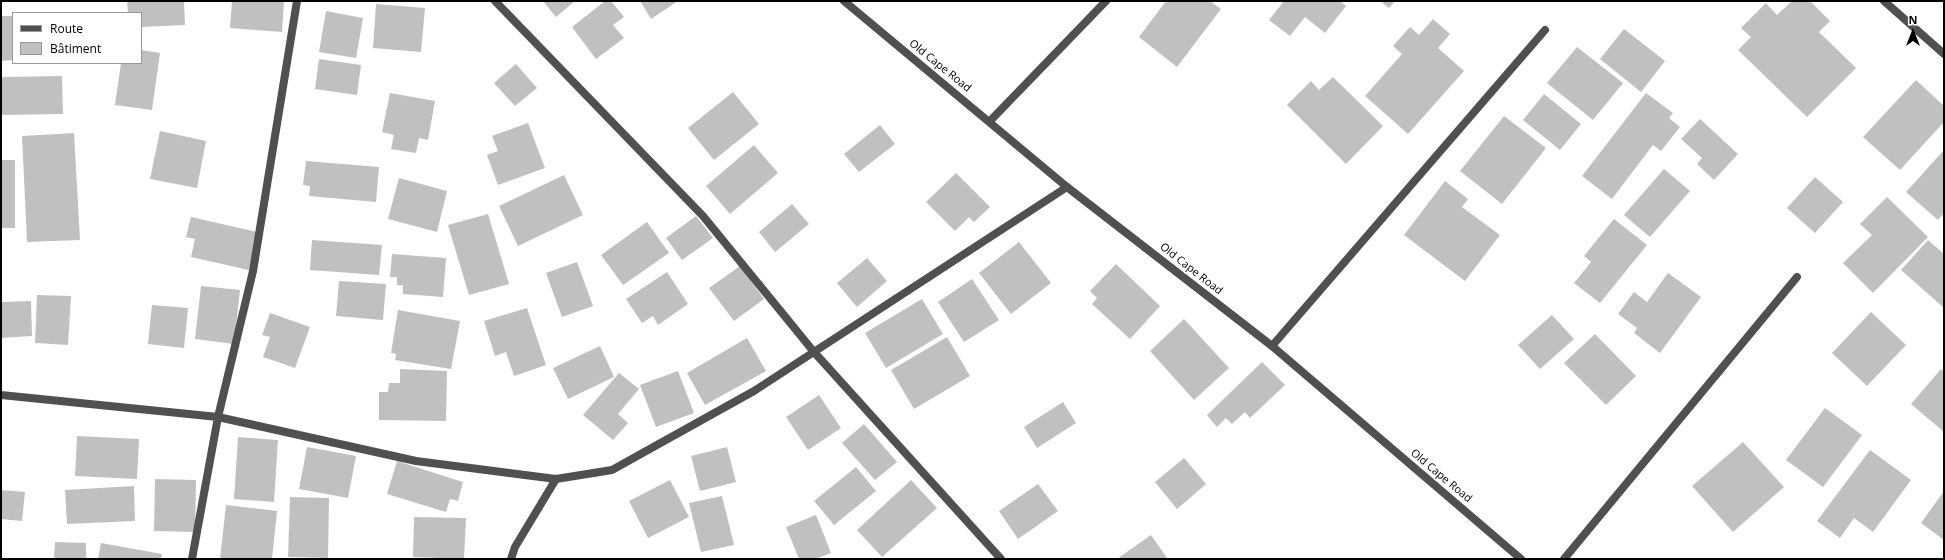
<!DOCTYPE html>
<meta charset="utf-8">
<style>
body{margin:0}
#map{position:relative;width:1945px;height:560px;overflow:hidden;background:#fff;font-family:"Open Sans",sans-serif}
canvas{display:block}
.frame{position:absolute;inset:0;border:2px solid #000;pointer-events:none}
.legend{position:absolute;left:12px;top:12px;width:130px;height:52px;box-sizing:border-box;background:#fff;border:1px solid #999;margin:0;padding:5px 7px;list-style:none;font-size:12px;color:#000}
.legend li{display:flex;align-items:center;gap:8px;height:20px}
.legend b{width:20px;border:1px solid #999}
.north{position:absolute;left:1893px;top:12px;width:40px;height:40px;-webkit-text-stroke:3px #fff;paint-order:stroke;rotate:0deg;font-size:11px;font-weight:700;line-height:16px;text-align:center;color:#000}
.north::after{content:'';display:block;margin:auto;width:14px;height:18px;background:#000;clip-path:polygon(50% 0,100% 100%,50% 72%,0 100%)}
</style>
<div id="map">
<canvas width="1945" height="560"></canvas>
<div class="frame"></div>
<ul class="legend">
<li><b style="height:5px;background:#505050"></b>Route</li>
<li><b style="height:11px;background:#c0c0c0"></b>Bâtiment</li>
</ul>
<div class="north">N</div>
</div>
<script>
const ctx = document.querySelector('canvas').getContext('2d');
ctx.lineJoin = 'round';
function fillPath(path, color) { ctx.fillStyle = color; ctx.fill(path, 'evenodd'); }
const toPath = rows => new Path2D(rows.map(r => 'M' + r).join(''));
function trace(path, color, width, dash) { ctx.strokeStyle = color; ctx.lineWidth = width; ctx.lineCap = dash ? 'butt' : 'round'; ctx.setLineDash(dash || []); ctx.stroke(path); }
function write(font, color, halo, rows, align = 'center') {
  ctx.font = font + ' "Open Sans",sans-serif'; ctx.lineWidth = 3; ctx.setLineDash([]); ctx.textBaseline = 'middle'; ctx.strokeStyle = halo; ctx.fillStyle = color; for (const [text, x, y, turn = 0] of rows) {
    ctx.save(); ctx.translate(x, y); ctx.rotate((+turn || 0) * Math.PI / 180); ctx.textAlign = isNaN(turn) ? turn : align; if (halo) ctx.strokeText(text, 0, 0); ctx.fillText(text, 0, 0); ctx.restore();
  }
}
const building = toPath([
 [127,1,184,1,185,25,141,27,141,13,128,13],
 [232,1,284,1,282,32,230,28],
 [543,1,575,1,556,17],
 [605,1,611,1,624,17,613,25,624,38,596,59,572,27],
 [640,1,678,1,651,19],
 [1166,1,1210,1,1221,9,1177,67,1139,37],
 [1284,1,1340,1,1346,6,1325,33,1305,17,1290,36,1269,20],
 [1380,1,1395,1,1389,8],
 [1792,1,1810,1,1830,21,1819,32,1856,68,1807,117,1738,50,1751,37,1741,28,1766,3,1777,15],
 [376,4,425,8,421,52,373,48],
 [326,11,363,18,356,58,319,52],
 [1,16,13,16,13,60,1,61],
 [1433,19,1450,34,1438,48,1464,71,1408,134,1365,96,1402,54,1393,46,1410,27,1419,35],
 [1624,29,1665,61,1641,92,1600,59],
 [1577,47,1623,83,1593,120,1547,83],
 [141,50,160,53,152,110,115,105,121,63,141,63],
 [319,59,361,65,357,95,315,89],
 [516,64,537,88,515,106,494,83],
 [62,76,63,114,1,115,1,77],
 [1333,77,1383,126,1346,164,1287,105,1311,81,1319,90],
 [1916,80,1944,106,1944,122,1900,170,1863,137],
 [733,92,759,124,714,160,688,128],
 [390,93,435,101,428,140,419,138,416,153,391,149,394,135,382,132],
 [1646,93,1673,113,1669,118,1680,127,1661,151,1653,145,1612,199,1582,176],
 [1544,94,1581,124,1560,150,1523,120],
 [1504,116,1546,148,1502,204,1460,171],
 [1700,119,1738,154,1714,180,1697,164,1702,158,1681,139],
 [528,123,545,168,498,185,487,155,498,151,492,136],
 [880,125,895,144,859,172,844,154],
 [160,131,206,141,197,188,150,179],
 [74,133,80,240,27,242,22,136],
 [754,145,778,173,730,214,706,186],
 [1944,150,1944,213,1938,220,1906,192],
 [1,160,15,160,15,228,1,228],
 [306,161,379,167,376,202,309,196,310,186,303,185],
 [1664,169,1690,191,1650,237,1624,215],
 [956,173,990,207,974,222,969,217,955,231,926,202],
 [564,175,583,215,518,246,499,206],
 [1815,177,1843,202,1815,233,1787,208],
 [399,178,447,191,437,232,388,219],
 [1445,181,1468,199,1462,207,1500,235,1465,281,1404,235],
 [1887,197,1928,237,1873,293,1843,263,1872,235,1860,224],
 [792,204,809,224,775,252,759,232],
 [488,214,509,284,469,295,448,225],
 [696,216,713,238,682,260,666,238],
 [191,217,257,232,249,270,191,257,195,239,186,237],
 [1614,219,1647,245,1600,303,1574,283,1591,262,1584,256],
 [647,222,669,253,623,285,601,255],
 [312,240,382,245,379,275,310,270],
 [1928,240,1944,254,1944,308,1901,270],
 [1019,242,1051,283,1011,314,979,273],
 [392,254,446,258,443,297,403,294,403,285,397,285,397,277,390,277],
 [867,258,887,281,857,307,837,283],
 [577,262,593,306,562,317,546,273],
 [1116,264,1160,306,1130,339,1092,304,1097,298,1090,291],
 [740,266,764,299,734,321,709,288],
 [667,272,688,304,658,325,653,316,642,323,626,299],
 [1668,273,1701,297,1660,353,1634,333,1637,328,1618,314,1634,292,1647,302],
 [972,279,999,320,964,342,938,302],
 [339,281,386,284,383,320,336,316],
 [201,286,240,290,234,344,195,339],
 [37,295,71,296,68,345,35,343],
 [922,299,943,334,886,368,865,333],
 [31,301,32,336,1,338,1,302],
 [152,305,188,308,184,348,148,344],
 [527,308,546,365,514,376,506,352,495,356,484,321],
 [398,310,460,321,451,369,395,360,396,354,391,353],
 [1871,312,1906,345,1867,386,1832,353],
 [270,313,310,327,295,368,263,357,270,337,262,335],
 [1552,315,1574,339,1540,369,1518,345],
 [1184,319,1229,368,1194,400,1150,351],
 [1595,334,1636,376,1606,405,1564,363],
 [947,337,970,376,914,409,891,370],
 [747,338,766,371,705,405,687,373],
 [600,346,614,377,568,399,553,368],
 [1262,362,1285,385,1250,418,1245,412,1232,424,1226,418,1217,427,1207,415],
 [400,369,447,371,446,421,379,420,379,392,388,392,389,383,400,383],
 [1941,369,1944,372,1944,432,1911,404],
 [678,371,694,413,656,427,640,385],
 [619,373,639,389,618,414,628,423,613,440,583,415],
 [819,395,841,428,808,450,786,417],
 [1063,402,1076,423,1037,448,1024,427],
 [1825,408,1862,435,1823,487,1786,460],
 [864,424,897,462,875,480,842,443],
 [77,436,139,439,137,479,75,476],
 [238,437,278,440,274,502,234,499],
 [1743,442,1784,487,1733,532,1692,486],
 [307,447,356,456,348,498,299,489],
 [727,447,736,482,700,491,691,456],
 [1870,450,1911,480,1873,532,1854,518,1840,538,1817,521],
 [1184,458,1206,484,1177,509,1155,482],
 [397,461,463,482,458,501,450,499,446,512,387,494],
 [856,467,876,491,834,525,814,501],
 [155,479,196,480,195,532,154,531],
 [670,480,689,517,648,538,629,501],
 [911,480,937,508,882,557,857,530],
 [1038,484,1058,511,1018,539,999,511],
 [134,486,135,521,67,524,65,490],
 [1,490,25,492,22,521,1,519],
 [1944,491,1944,540,1921,523],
 [722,496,734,545,701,552,689,503],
 [290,497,329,498,328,558,288,557],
 [226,505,277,511,272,559,220,559],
 [816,515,831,553,815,559,799,559,786,527],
 [414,517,466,518,464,559,413,557],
 [1151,535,1167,558,1166,559,1117,559],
 [55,542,86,543,86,559,54,559],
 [101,543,162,554,161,559,98,559]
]);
const minor = toPath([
 [495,1,703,216,814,352,1001,559],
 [1884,1,1944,54],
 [990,121,1106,1],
 [1272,346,1545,30],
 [1,395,218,417,416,461,556,479,612,470,754,391,1067,187],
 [192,559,218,417,253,271,297,1],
 [511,559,515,547,556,479],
 [1564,559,1797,277]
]);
const tertiary = toPath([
 [844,1,1067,187,1272,346,1521,559]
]);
const streetNames = [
 ["Old Cape Road",940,66,39],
 ["Old Cape Road",1191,269,38],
 ["Old Cape Road",1441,476,40]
];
fillPath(building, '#c0c0c0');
trace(minor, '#505050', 8);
trace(tertiary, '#505050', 8);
write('11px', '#000', '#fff', streetNames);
</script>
